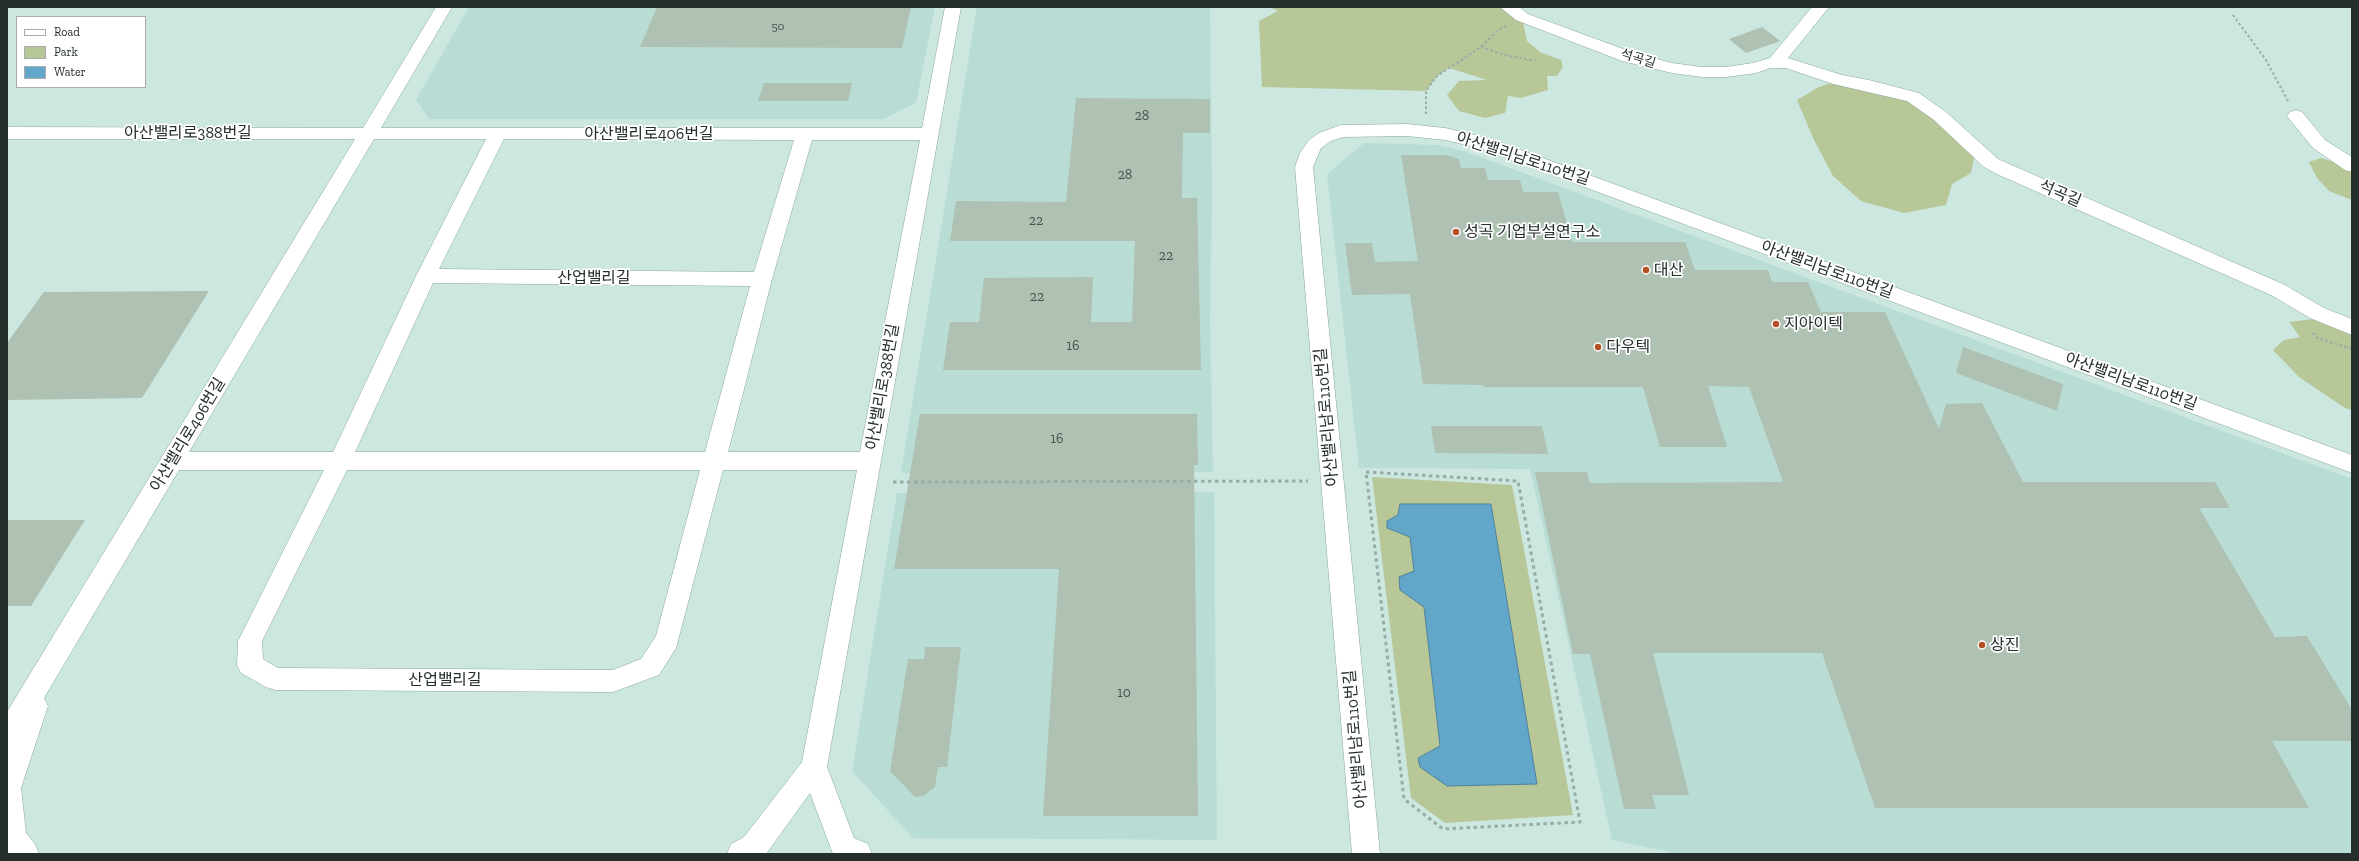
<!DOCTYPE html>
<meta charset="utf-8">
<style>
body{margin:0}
#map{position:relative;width:2359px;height:861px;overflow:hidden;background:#cce7e0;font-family:"Zilla Slab",serif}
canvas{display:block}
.frame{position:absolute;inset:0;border:8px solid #242e2c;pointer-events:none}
.legend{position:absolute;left:16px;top:16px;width:130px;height:72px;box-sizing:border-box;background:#fff;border:1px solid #a7abab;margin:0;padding:5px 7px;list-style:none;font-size:12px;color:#242e2c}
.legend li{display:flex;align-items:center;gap:8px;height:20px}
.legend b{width:20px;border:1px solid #a7abab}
</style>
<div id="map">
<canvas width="2359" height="861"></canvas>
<div class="frame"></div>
<ul class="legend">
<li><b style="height:5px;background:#fff"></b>Road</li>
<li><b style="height:11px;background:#b7c797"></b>Park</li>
<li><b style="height:11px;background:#62a6ca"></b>Water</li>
</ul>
</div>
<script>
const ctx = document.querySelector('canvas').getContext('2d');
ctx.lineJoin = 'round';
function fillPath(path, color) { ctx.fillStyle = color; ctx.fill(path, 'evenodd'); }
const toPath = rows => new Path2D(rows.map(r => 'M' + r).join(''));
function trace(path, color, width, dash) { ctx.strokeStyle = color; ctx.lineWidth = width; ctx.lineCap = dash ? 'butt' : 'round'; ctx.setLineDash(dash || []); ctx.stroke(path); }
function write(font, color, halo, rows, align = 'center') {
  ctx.font = font + ' "Zilla Slab","Noto Sans KR",serif'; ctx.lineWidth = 3.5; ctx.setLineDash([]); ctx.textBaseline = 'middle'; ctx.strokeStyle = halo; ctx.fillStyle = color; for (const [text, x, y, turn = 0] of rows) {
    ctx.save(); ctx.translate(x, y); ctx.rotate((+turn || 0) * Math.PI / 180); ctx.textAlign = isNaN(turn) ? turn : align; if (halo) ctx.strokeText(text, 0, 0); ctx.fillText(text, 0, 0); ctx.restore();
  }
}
const built = toPath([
 [469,7,935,7,916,103,883,119,429,119,416,100],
 [977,7,1210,7,1212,198,1210,320,1213,472,901,473],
 [1364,143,1438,145,1464,151,2352,479,2352,854,1675,853,1612,840,1530,469,1359,468,1327,174],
 [1214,492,1217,840,913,838,852,771,897,493]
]);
const green = toPath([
 [1269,7,1508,7,1522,17,1527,41,1540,52,1561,60,1563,67,1557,76,1547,76,1548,90,1521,98,1508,96,1505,113,1485,118,1459,111,1447,95,1459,81,1487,80,1449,68,1437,76,1426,91,1262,87,1259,21,1278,11],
 [1839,80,1913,97,1975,153,1971,173,1952,184,1946,205,1904,213,1861,201,1833,176,1814,140,1797,100,1817,88],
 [2321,158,2340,164,2352,171,2352,200,2329,191,2317,178,2309,162],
 [2314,319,2352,331,2352,410,2345,408,2299,377,2273,350,2284,340,2300,337,2289,322],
 [1372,477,1512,485,1573,815,1445,823,1411,798],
 [1491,504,1447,786,1418,758,1440,746,1424,607,1414,571,1410,537,1387,521,1399,515]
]);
const water = toPath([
 [1400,504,1491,504,1537,784,1447,786,1420,767,1418,758,1440,746,1424,607,1400,590,1399,577,1414,571,1410,537,1387,528,1387,521,1398,515,1400,504]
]);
const building = toPath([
 [657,7,911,7,902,48,640,47],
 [1762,27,1780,41,1746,53,1729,39],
 [764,83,852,83,848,101,758,101],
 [1076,98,1210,99,1210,133,1183,133,1182,198,1197,198,1201,370,943,370,950,322,979,322,984,278,1093,277,1091,322,1132,322,1135,241,950,241,956,201,1066,202],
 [1401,155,1446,155,1459,159,1461,168,1485,168,1488,180,1520,180,1523,192,1558,192,1572,242,1685,242,1695,270,1768,270,1772,282,1808,282,1821,312,1885,312,1939,429,1946,404,1982,403,2023,482,2215,482,2230,508,2199,508,2275,637,2307,636,2352,710,2352,741,2272,741,2309,808,1875,808,1822,653,1653,653,1689,795,1652,795,1656,809,1624,809,1590,654,1573,654,1535,472,1587,472,1590,483,1783,482,1749,387,1708,386,1727,447,1660,447,1643,387,1484,387,1483,385,1423,384,1410,294,1352,295,1345,243,1372,243,1375,262,1418,261],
 [209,291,142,398,7,400,7,343,44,292],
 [1963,347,2063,384,2057,411,1956,373],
 [920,414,1197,414,1198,465,1194,465,1198,816,1043,816,1059,569,894,569],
 [1431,426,1542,426,1548,454,1435,453],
 [7,520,85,520,31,606,7,606],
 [925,647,961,647,947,767,938,767,935,787,923,796,915,797,890,771,908,659,924,659]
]);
const pathFar1 = toPath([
 [2233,15,2266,60,2288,101],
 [1481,47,1505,55,1535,61],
 [1426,114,1426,91,1437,76,1481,47,1498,30,1506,26],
 [2313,333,2317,338,2352,349]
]);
const path = toPath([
 [1366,472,1518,481,1580,822,1443,829,1404,799,1366,472],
 [893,482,1308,481]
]);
const minor = toPath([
 [436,7,452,7,381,128,922,128,945,7,961,7,827,767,854,838,868,844,872,854,833,854,810,793,766,854,727,854,731,844,744,837,802,762,857,470,723,470,676,648,659,675,613,692,275,690,266,687,241,673,237,665,238,641,324,470,179,470,44,698,48,706,21,788,26,833,35,844,39,854,7,853,7,712,355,139,7,139,7,127,363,128,436,7],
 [374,139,486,139,416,276,333,452,189,452,374,139],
 [504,139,794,140,754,272,439,269,504,139],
 [812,140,920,140,860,452,728,452,772,279,812,140],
 [433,283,750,286,705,452,355,452,433,283],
 [347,470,700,470,656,636,641,659,613,670,278,668,263,659,262,641,347,470],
 [1500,7,1519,7,1528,14,1634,53,1672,63,1702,67,1726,67,1753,63,1770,58,1812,7,1829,7,1788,58,1842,75,1869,80,1919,93,1946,112,1998,159,2285,285,2324,308,2352,319,2352,335,2310,318,2271,295,1999,175,1984,167,1934,120,1907,101,1833,84,1786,68,1770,68,1756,73,1726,77,1702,77,1672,73,1622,61,1516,20,1500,7],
 [2296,110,2302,112,2325,140,2352,157,2352,172,2345,170,2313,148,2287,116,2290,112,2296,110],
 [1407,124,1445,128,1491,139,2352,455,2352,473,1480,148,1445,140,1407,136,1343,137,1331,141,1321,148,1313,167,1380,854,1352,854,1295,167,1300,153,1309,140,1319,133,1341,125,1407,124]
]);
const markers = [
 [1456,232,4,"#b54f24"],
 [1646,270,4,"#b54f24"],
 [1776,324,4,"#b54f24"],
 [1598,347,4,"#b54f24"],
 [1982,645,4,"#b54f24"]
];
const farNumbernames = [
 ["50",778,27]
];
const farStreetnames = [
 ["석곡길",1638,59,17]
];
const numberNames = [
 ["28",1142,116],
 ["28",1125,175],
 ["22",1036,221],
 ["22",1166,256],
 ["22",1037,297],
 ["16",1073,346],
 ["16",1057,439],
 ["10",1124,693]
];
const streetNames = [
 ["아산밸리로388번길",188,133],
 ["아산밸리로406번길",649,134],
 ["아산밸리남로110번길",1523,159,18],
 ["석곡길",2060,194,23],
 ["아산밸리남로110번길",1827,270,20],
 ["산업밸리길",594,278],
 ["아산밸리남로110번길",2131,382,20],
 ["아산밸리로388번길",883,387,-80],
 ["아산밸리남로110번길",1327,417,-95],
 ["아산밸리로406번길",188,435,-59],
 ["산업밸리길",445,680],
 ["아산밸리남로110번길",1356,739,-95]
];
const poiNames = [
 ["성곡 기업부설연구소",1464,232],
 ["대산",1654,270],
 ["지아이텍",1784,324],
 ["다우텍",1606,347],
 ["상진",1990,645]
];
fillPath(built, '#b9ddd4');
fillPath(green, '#b7c797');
fillPath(water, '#62a6ca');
trace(water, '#4f829b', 1);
fillPath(building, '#aec1b2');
trace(minor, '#8ca69f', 1);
trace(pathFar1, '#97aca7', 2, [2.5, 2.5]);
trace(path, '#97aca7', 3, [3.5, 3.5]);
fillPath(minor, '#fff');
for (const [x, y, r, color] of markers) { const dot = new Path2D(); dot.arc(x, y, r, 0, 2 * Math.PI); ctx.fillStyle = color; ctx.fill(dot); trace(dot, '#fff', 1.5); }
write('12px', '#46534e', null, farNumbernames);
write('13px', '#242e2c', '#fff', farStreetnames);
write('14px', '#46534e', null, numberNames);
write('16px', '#242e2c', '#fff', streetNames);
write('16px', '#242e2c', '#fff', poiNames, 'left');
</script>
